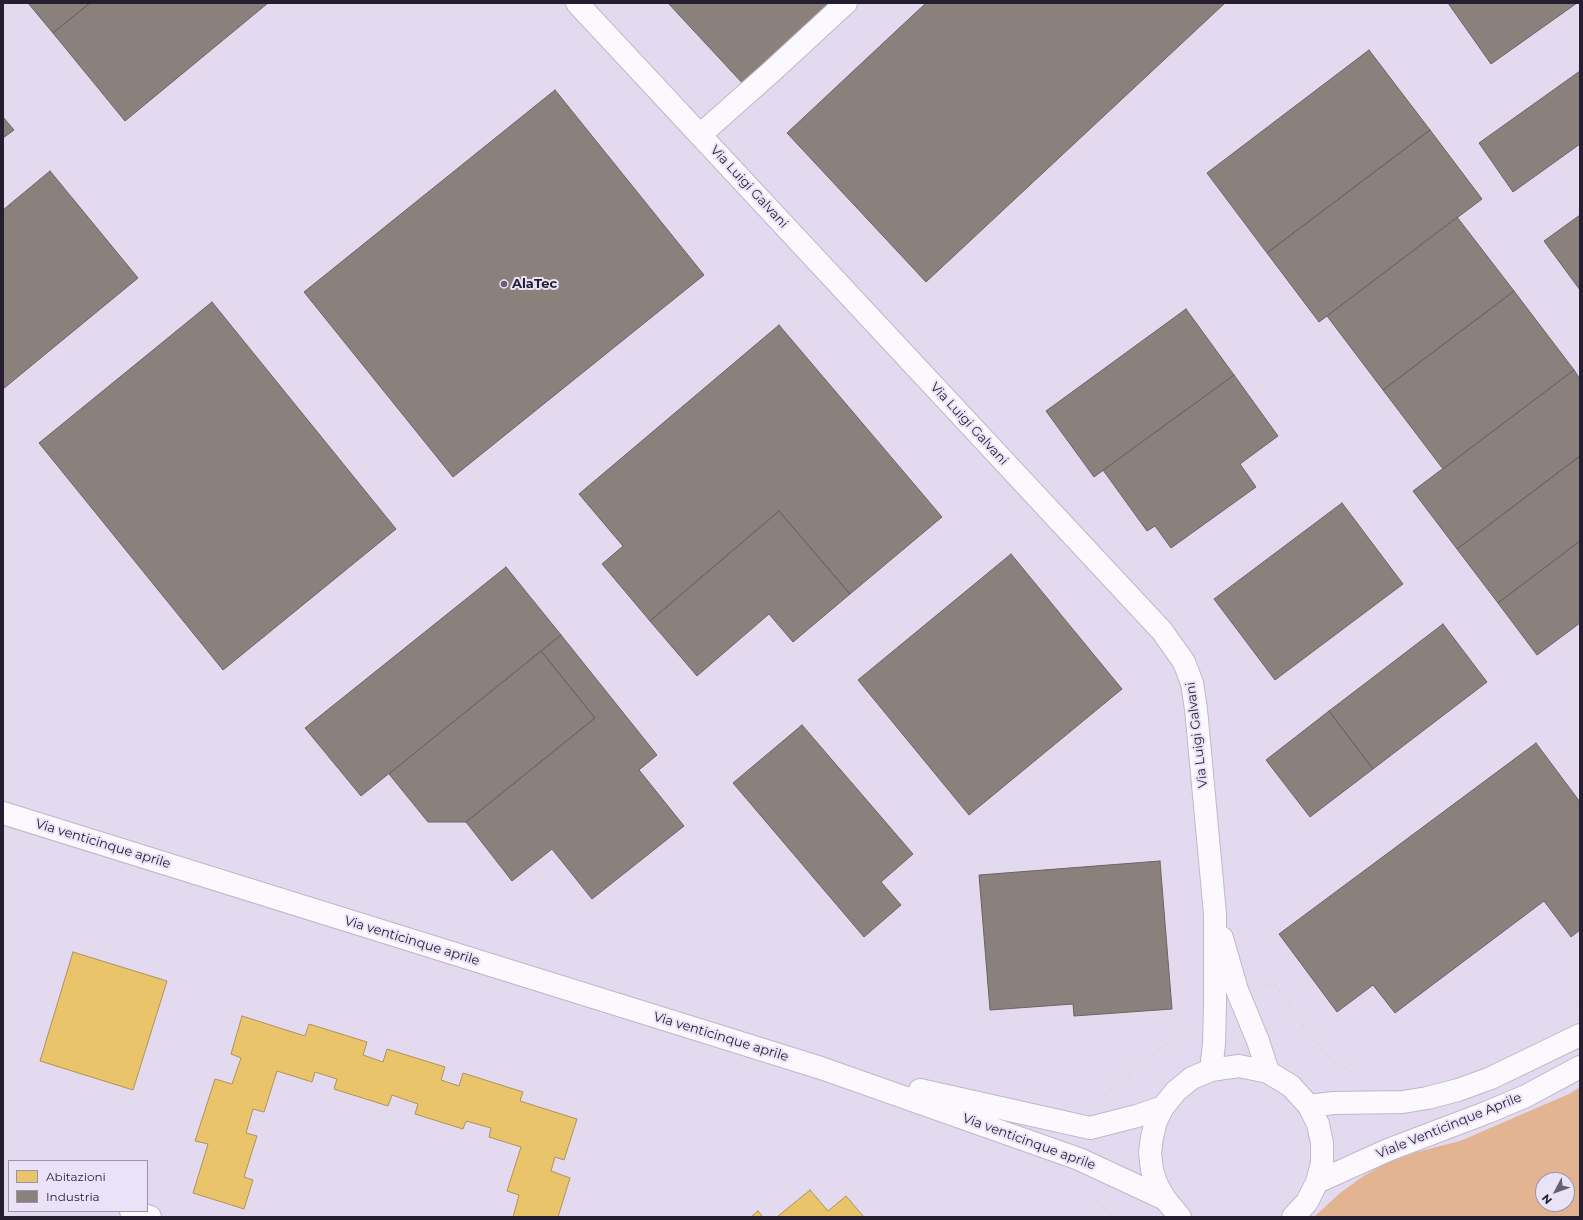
<!DOCTYPE html>
<style>
body{margin:0}
#map{position:relative;width:1583px;height:1220px;overflow:hidden;background:#e3daf0;font-family:Montserrat,sans-serif}
canvas{display:block}
.frame{position:absolute;inset:0;border:4px solid #251d30;pointer-events:none}
.legend{position:absolute;left:8px;top:1160px;width:140px;height:52px;box-sizing:border-box;background:#eae2f7;border:1px solid #9b93a7;margin:0;padding:5px 7px;list-style:none;font-size:12px;color:#251d30}
.legend li{display:flex;align-items:center;gap:8px;height:20px}
.legend b{width:20px;border:1px solid #9b93a7}
.north{position:absolute;left:1535px;top:1172px;width:40px;height:40px;box-sizing:border-box;background:#eae2f7;border:1px solid #9b93a7;border-radius:50%;rotate:229deg;font-size:11px;font-weight:700;line-height:16px;text-align:center;color:#251d30}
.north::after{content:'';display:block;margin:auto;width:14px;height:18px;background:#685f73;clip-path:polygon(50% 0,100% 100%,50% 72%,0 100%)}
</style>
<div id="map">
<canvas width="1583" height="1220"></canvas>
<div class="frame"></div>
<ul class="legend">
<li><b style="height:11px;background:#e9c46a"></b>Abitazioni</li>
<li><b style="height:11px;background:#8a817c"></b>Industria</li>
</ul>
<div class="north">N</div>
</div>
<script>
const ctx = document.querySelector('canvas').getContext('2d');
ctx.lineJoin = 'round';
function fillPath(path, color) { ctx.fillStyle = color; ctx.fill(path, 'evenodd'); }
const toPath = rows => new Path2D(rows.map(r => 'M' + r).join(''));
function trace(path, color, width, dash) { ctx.strokeStyle = color; ctx.lineWidth = width; ctx.lineCap = dash ? 'butt' : 'round'; ctx.setLineDash(dash || []); ctx.stroke(path); }
function write(font, color, halo, rows, align = 'center') {
  ctx.font = font + ' Montserrat,sans-serif'; ctx.lineWidth = 4; ctx.setLineDash([]); ctx.textBaseline = 'middle'; ctx.strokeStyle = halo; ctx.fillStyle = color; for (const [text, x, y, turn = 0] of rows) {
    ctx.save(); ctx.translate(x, y); ctx.rotate((+turn || 0) * Math.PI / 180); ctx.textAlign = isNaN(turn) ? turn : align; if (halo) ctx.strokeText(text, 0, 0); ctx.fillText(text, 0, 0); ctx.restore();
  }
}
const green = toPath([
 [1580,1087,1580,1217,1314,1217,1340,1193,1365,1175,1397,1157,1460,1141,1569,1094],
 [1543,1180,1567,1180,1567,1204,1543,1204]
]);
const homes = toPath([
 [73,952,167,981,133,1090,40,1061,73,952],
 [242,1016,305,1036,309,1024,367,1042,363,1055,383,1062,387,1049,445,1067,441,1080,459,1086,463,1073,523,1092,520,1101,577,1119,564,1160,555,1157,551,1171,570,1178,558,1217,513,1217,519,1195,507,1191,521,1147,489,1137,491,1128,466,1121,463,1129,415,1114,418,1104,392,1095,388,1106,334,1089,337,1079,315,1072,312,1082,277,1071,264,1112,253,1109,246,1133,257,1136,244,1177,253,1180,244,1209,193,1193,208,1144,195,1141,215,1079,232,1084,241,1058,231,1054,242,1016],
 [810,1190,828,1211,846,1196,864,1217,777,1217,810,1190],
 [758,1211,763,1217,751,1217,758,1211]
]);
const industry = toPath([
 [28,3,90,3,53,33,28,3],
 [90,3,268,3,125,121,53,33,90,3],
 [668,3,837,3,746,87,668,3],
 [926,3,1225,3,926,282,787,133,926,3],
 [1448,3,1577,3,1491,64,1448,3],
 [1369,50,1430,130,1267,253,1207,173,1369,50],
 [1580,71,1580,144,1513,192,1479,143,1580,71],
 [555,90,704,275,453,477,304,292,555,90],
 [3,117,14,130,3,138,3,117],
 [1430,130,1482,199,1319,322,1267,253,1430,130],
 [50,171,138,278,3,389,3,210,50,171],
 [1580,215,1580,290,1544,241,1580,215],
 [1457,217,1514,291,1383,390,1327,316,1457,217],
 [1514,291,1574,370,1443,469,1383,390,1514,291],
 [212,302,396,529,223,670,39,443,212,302],
 [1186,309,1234,375,1094,477,1046,411,1186,309],
 [779,325,942,517,850,594,779,511,650,621,602,564,623,546,579,494,779,325],
 [1574,370,1580,379,1580,456,1457,549,1413,491,1574,370],
 [1234,375,1278,436,1240,464,1256,487,1171,548,1155,526,1147,531,1103,470,1234,375],
 [1580,456,1580,541,1498,603,1457,549,1580,456],
 [1342,503,1403,584,1275,680,1214,599,1342,503],
 [779,511,850,594,793,642,769,614,697,676,650,621,779,511],
 [1580,541,1580,623,1537,655,1498,603,1580,541],
 [1011,554,1122,689,969,815,858,680,1011,554],
 [506,567,561,635,361,796,305,728,506,567],
 [1443,624,1487,682,1373,769,1329,711,1443,624],
 [561,635,657,755,639,770,684,826,592,899,552,849,512,881,466,822,595,718,541,651,561,635],
 [541,651,595,718,466,822,428,822,389,774,541,651],
 [1329,711,1373,769,1310,817,1266,760,1329,711],
 [802,725,913,854,881,882,901,905,864,937,733,783,802,725],
 [1536,743,1580,802,1580,930,1571,937,1544,901,1395,1013,1373,985,1337,1012,1279,934,1536,743],
 [1160,861,1172,1009,1074,1016,1073,1004,990,1010,979,875,1160,861]
]);
const path = toPath([
 [1264,985,1274,983,1309,1034,1330,1058,1354,1074],
 [1575,1007,1580,1003],
 [1105,1094,1186,1028],
 [1098,1200,1112,1217]
]);
const minor = toPath([
 [577,3,1162,631,1184,662,1192,683,1196,709,1215,914,1215,1005,1214,1044,1211,1070],
 [700,135,770,73,846,3],
 [3,813,821,1068,1079,1159,1165,1199],
 [1222,938,1237,990,1258,1041,1268,1072],
 [920,1090,1090,1128,1137,1116,1163,1107],
 [1309,1106,1333,1103,1403,1102,1427,1098,1458,1090,1491,1078,1580,1035],
 [1317,1182,1388,1150,1488,1112,1526,1096,1580,1067],
 [131,1211,150,1217],
 [1180,1217,1165,1199,1157,1185,1152,1170,1150,1153,1152,1137,1156,1121,1163,1107,1176,1091,1192,1078,1211,1070,1239,1066,1268,1072,1291,1086,1309,1106,1318,1124,1322,1143,1322,1163,1317,1182,1307,1202,1293,1217]
]);
const markers = [
 [504,284,4,"#685f73"]
];
const streetNames = [
 ["Via Luigi Galvani",749,187,47],
 ["Via Luigi Galvani",969,424,47],
 ["Via Luigi Galvani",1197,735,-97],
 ["Via venticinque aprile",103,844,17],
 ["Via venticinque aprile",412,941,17],
 ["Via venticinque aprile",721,1037,17],
 ["Viale Venticinque Aprile",1449,1126,-22],
 ["Via venticinque aprile",1029,1142,20]
];
const poiNames = [
 ["AlaTec",512,284]
];
fillPath(green, '#e2b492');
fillPath(homes, '#e9c46a');
trace(homes, '#ae9259', 1);
fillPath(industry, '#8a817c');
trace(industry, '#6c6365', 1);
trace(minor, '#bfb7cb', 24);
trace(path, '#dcd9e0', 2.5, [3, 3]);
trace(minor, '#fbf9fd', 22);
for (const [x, y, r, color] of markers) { const dot = new Path2D(); dot.arc(x, y, r, 0, 2 * Math.PI); ctx.fillStyle = color; ctx.fill(dot); trace(dot, '#eae2f7', 1.5); }
write('13px', '#251d30', '#eae2f7', streetNames);
write('bold 13px', '#251d30', '#eae2f7', poiNames, 'left');
</script>
